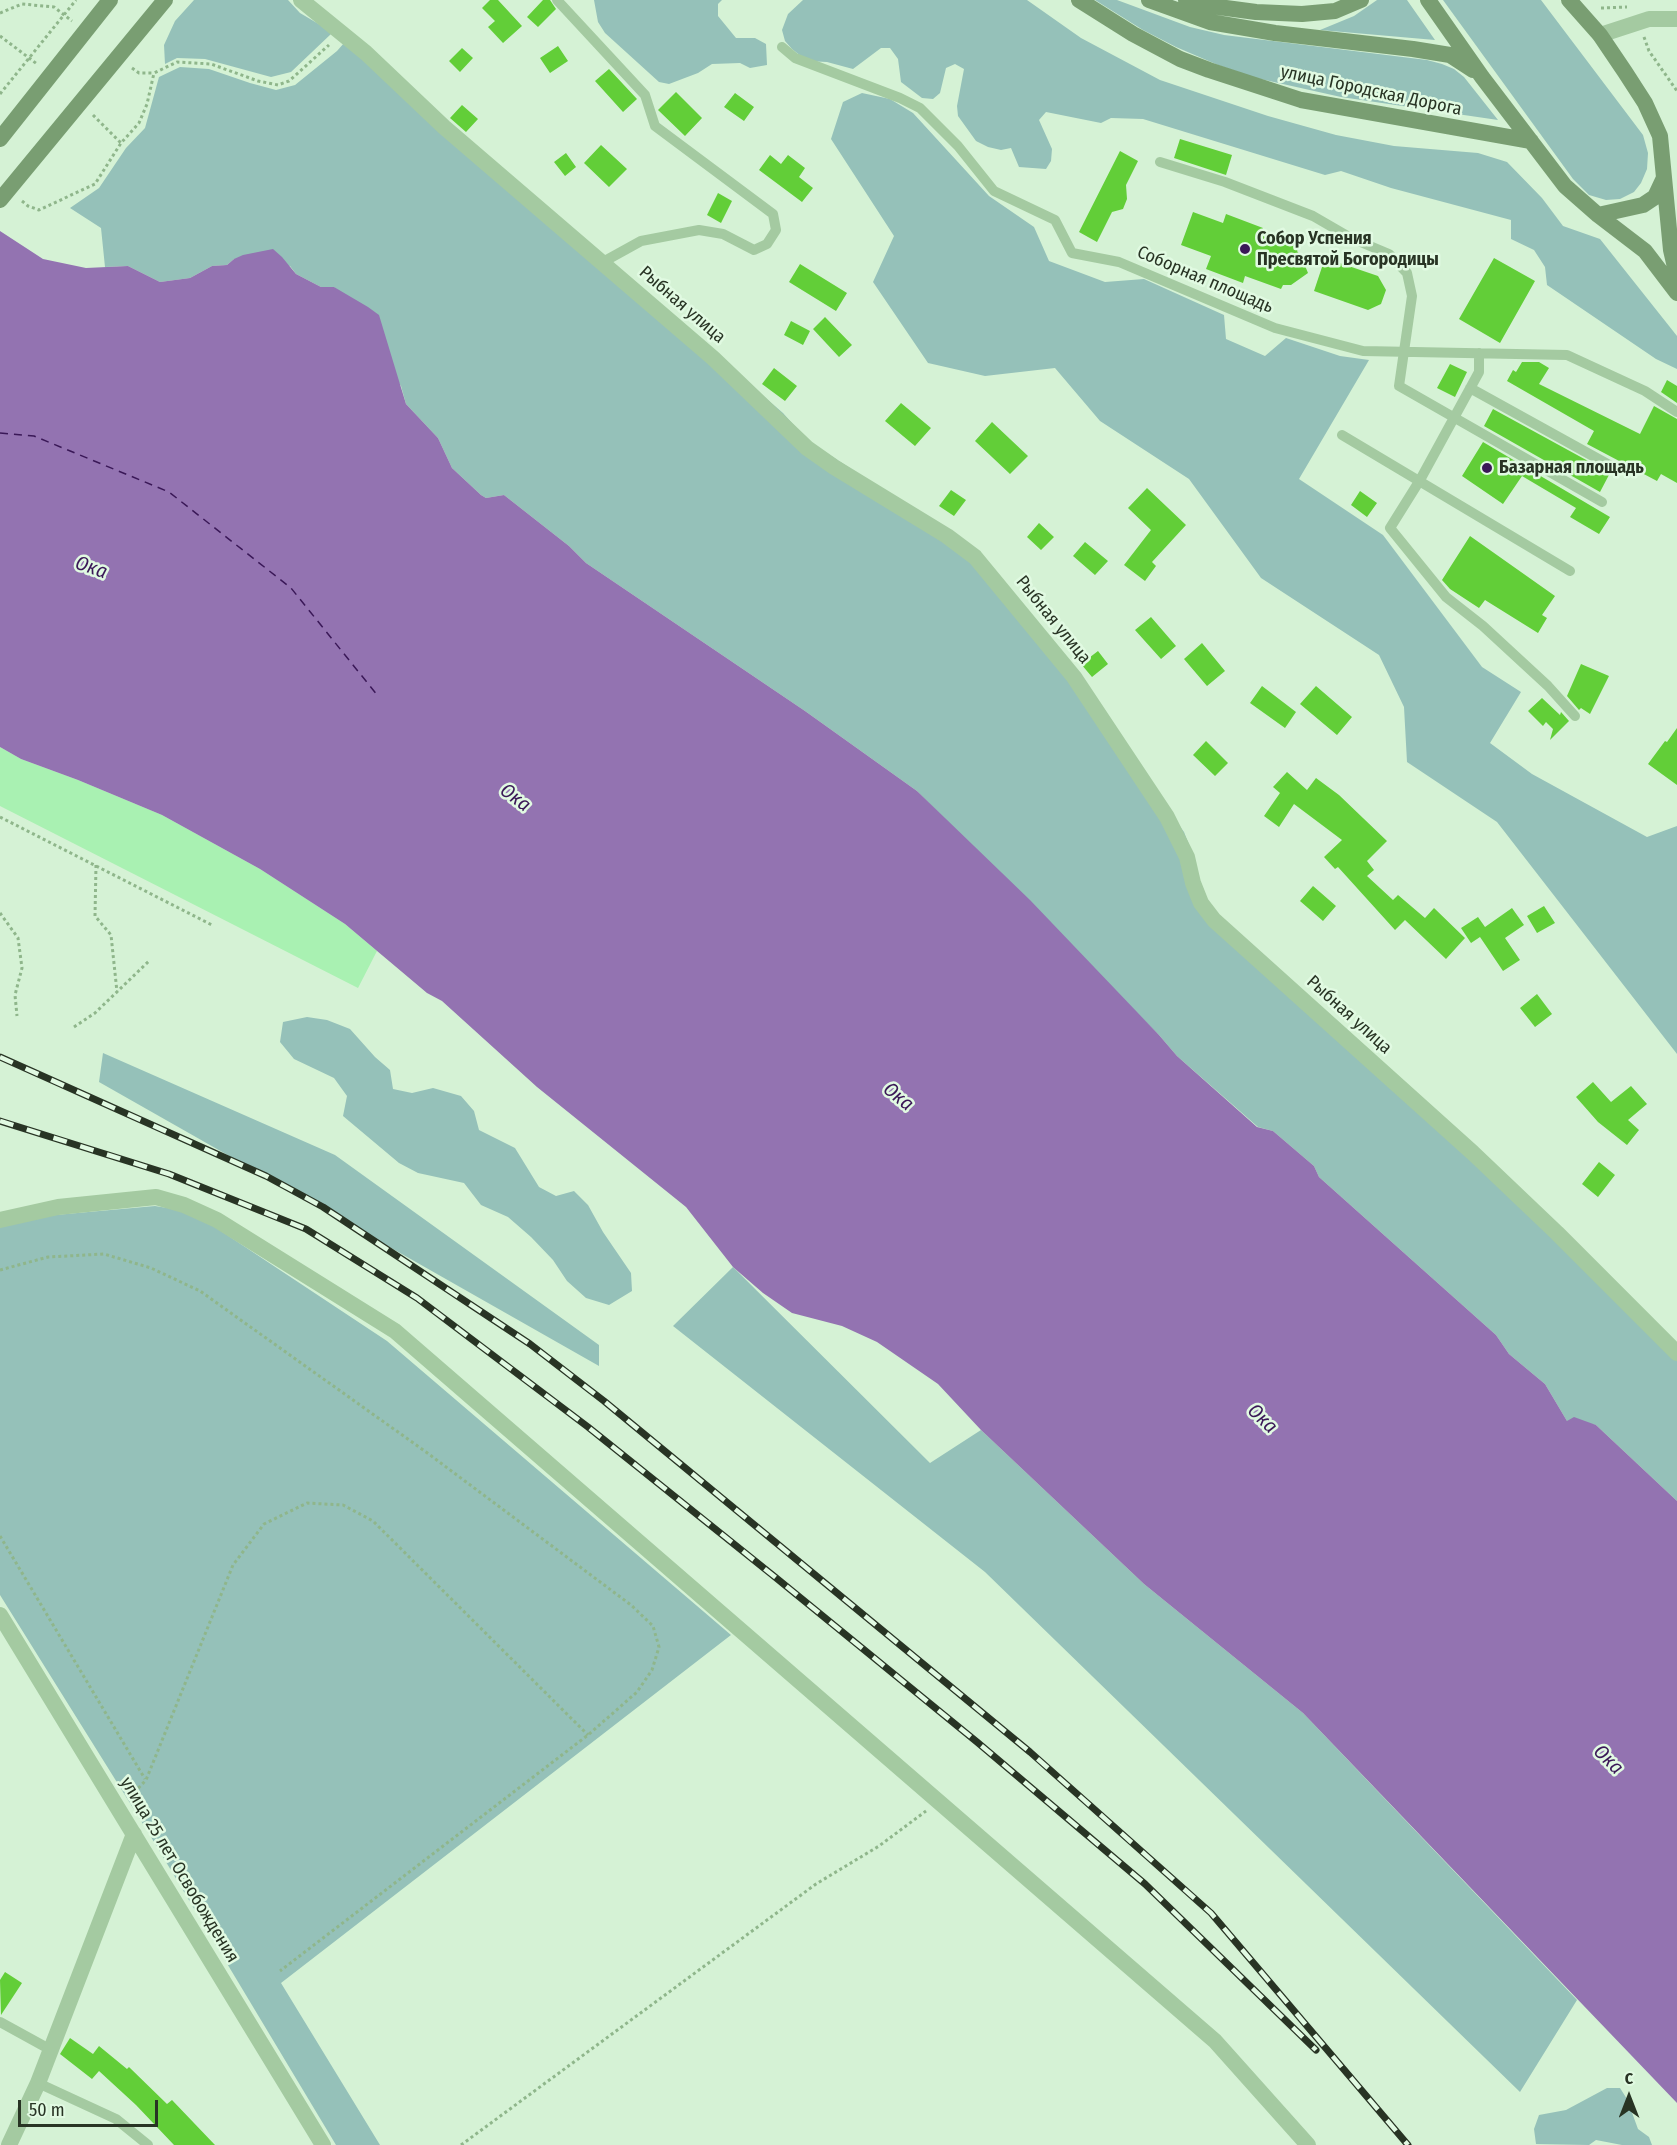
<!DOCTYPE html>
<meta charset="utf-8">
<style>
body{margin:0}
#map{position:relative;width:1677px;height:2145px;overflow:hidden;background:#d5f2d5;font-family:"Fira Sans Condensed",sans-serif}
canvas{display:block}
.north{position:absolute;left:1599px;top:2067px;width:60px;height:60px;-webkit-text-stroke:4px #e1fae2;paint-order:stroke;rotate:0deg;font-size:16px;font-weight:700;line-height:24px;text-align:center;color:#283424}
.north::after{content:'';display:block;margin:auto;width:21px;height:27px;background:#283424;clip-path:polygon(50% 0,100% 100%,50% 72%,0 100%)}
.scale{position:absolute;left:18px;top:2100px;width:140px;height:27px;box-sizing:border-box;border:3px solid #283424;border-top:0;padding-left:8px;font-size:18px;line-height:21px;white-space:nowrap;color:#283424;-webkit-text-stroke:4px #e1fae2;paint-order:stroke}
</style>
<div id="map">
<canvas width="1677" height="2145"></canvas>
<div class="north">С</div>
<div class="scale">50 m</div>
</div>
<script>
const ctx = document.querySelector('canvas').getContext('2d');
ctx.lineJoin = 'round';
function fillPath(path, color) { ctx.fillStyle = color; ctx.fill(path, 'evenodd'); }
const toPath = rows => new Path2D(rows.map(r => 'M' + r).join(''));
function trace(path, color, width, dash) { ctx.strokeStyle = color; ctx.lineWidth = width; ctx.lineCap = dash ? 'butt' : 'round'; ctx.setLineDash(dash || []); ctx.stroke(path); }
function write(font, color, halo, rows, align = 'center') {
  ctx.font = font + ' "Fira Sans Condensed",sans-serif'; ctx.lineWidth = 5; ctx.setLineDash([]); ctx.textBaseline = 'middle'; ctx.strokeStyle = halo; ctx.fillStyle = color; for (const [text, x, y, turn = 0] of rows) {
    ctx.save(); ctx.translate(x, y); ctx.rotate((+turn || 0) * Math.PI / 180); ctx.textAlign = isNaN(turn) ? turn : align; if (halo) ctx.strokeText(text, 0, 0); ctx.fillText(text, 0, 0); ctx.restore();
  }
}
const green = toPath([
 [194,0,288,0,300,13,322,26,331,34,291,72,271,77,205,59,177,58,165,64,164,45,175,21],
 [594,0,722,0,718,4,718,16,736,38,755,38,766,44,767,65,750,68,740,63,712,64,698,73,669,84,659,82,605,33,598,22],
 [803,0,1027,0,1081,38,1160,80,1268,116,1336,135,1394,146,1478,153,1507,162,1542,198,1563,226,1600,239,1677,336,1677,369,1656,359,1547,285,1545,267,1534,250,1511,239,1511,220,1391,188,1341,171,1325,175,1143,119,1111,118,1101,123,1046,112,1039,120,1052,149,1051,161,1046,169,1019,167,1011,148,1001,150,988,147,976,141,958,116,957,106,964,69,955,64,946,68,940,93,933,99,922,98,901,82,898,59,890,48,881,48,853,69,827,62,807,61,792,49,785,41,782,30,788,14],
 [1095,0,1117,0,1190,27,1224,35,1427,60,1442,64,1454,69,1464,77,1498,120,1341,97,1256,78,1218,65,1176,47,1143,30],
 [1377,0,1407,0,1435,40,1320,30,1354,16],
 [1443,0,1541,0,1643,135,1648,153,1647,169,1641,183,1634,192,1620,199,1606,200,1589,195,1573,179],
 [352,34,447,124,783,413,807,440,979,553,1184,832,1193,855,1205,899,1218,915,1677,1346,1677,1501,1596,1425,1567,1421,1545,1384,1509,1354,1496,1335,1319,1177,1314,1166,1273,1131,1258,1127,1177,1056,1159,1035,917,791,805,711,586,563,569,546,504,495,486,498,481,495,452,468,438,438,406,404,401,386,334,287,321,287,296,274,290,266,234,259,227,265,212,266,190,278,160,282,128,266,105,267,101,228,70,208,99,188,126,148,145,128,159,77,180,67,209,69,250,83,276,90,295,85,337,51],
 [862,93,890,99,913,113,989,196,1034,227,1049,261,1105,282,1144,279,1224,315,1226,339,1265,356,1286,338,1340,356,1369,360,1299,479,1383,535,1482,667,1521,692,1490,743,1532,774,1647,837,1677,826,1677,1054,1497,822,1407,762,1404,707,1379,655,1261,578,1189,479,1100,421,1055,368,985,376,928,363,873,282,894,236,831,139,843,102],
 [307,1017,327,1020,350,1029,375,1057,390,1070,393,1089,412,1093,433,1088,461,1096,474,1111,479,1130,515,1148,539,1187,556,1196,574,1191,588,1205,603,1232,631,1273,632,1291,609,1305,586,1298,567,1281,553,1260,531,1237,508,1217,481,1205,464,1183,418,1173,399,1163,343,1116,347,1096,334,1078,294,1059,280,1042,283,1022],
 [103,1053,335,1155,599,1345,599,1366,99,1082],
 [155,1206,186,1211,212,1225,387,1341,731,1635,281,1983,380,2145,336,2145,148,1832,0,1595,0,1227,55,1215],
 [733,1267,930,1463,981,1430,1144,1584,1303,1713,1577,2000,1520,2092,985,1572,673,1326],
 [1607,2088,1620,2088,1627,2099,1638,2129,1649,2137,1652,2145,1622,2145,1596,2140,1589,2145,1536,2144,1534,2129,1539,2115,1566,2110]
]);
const sand = toPath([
 [0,747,21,759,78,780,162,815,260,869,345,924,377,951,358,988,0,806]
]);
const water = toPath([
 [0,231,43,259,86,268,128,266,160,282,190,278,212,266,227,265,234,259,243,255,273,249,282,257,296,274,321,287,334,287,368,307,379,315,406,404,438,438,452,468,481,495,486,498,504,495,569,546,586,563,805,711,917,791,1030,900,1159,1035,1177,1056,1257,1127,1273,1131,1314,1166,1319,1177,1496,1335,1509,1354,1545,1384,1567,1421,1574,1417,1596,1425,1677,1501,1677,2103,1303,1713,1144,1584,981,1430,938,1384,877,1342,842,1326,792,1313,763,1293,733,1267,686,1207,537,1087,442,1001,427,993,345,924,260,869,162,815,78,780,21,759,0,747]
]);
const ferry = toPath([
 [0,433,34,436,169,492,291,588,378,696]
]);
const building = toPath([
 [490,0,498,0,522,26,503,43,488,27,495,21,482,8],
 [543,0,550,0,556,9,538,27,527,17],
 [558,46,568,61,550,73,540,58],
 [462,48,473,58,460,72,449,61],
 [609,69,637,99,623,112,595,81],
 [676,92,702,118,685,136,658,110],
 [735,93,754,107,744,121,724,107],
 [462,105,478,119,466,132,450,118],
 [1180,139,1232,155,1226,175,1174,158],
 [601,145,627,169,609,187,584,163],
 [1120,151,1138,161,1126,185,1127,199,1123,209,1112,212,1097,242,1079,232],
 [566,153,576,167,565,176,554,162],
 [770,155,781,164,788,155,805,168,799,177,813,188,802,202,759,170],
 [718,193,732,201,721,223,707,215],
 [1193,212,1223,223,1226,214,1263,228,1261,233,1299,247,1297,251,1301,256,1308,273,1291,285,1283,285,1281,289,1245,276,1243,283,1206,269,1211,256,1181,245],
 [1325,258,1378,276,1386,290,1381,304,1368,310,1314,291],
 [1494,258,1535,281,1500,343,1459,319],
 [800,264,847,293,836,311,789,282],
 [825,317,852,345,839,357,813,329],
 [791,321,810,331,803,345,784,335],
 [1522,362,1539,362,1549,368,1539,384,1640,434,1654,406,1677,419,1677,483,1661,474,1657,481,1587,444,1594,431,1507,381,1513,370,1516,372],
 [1450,364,1467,372,1455,397,1437,388],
 [774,368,797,386,785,401,762,384],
 [1667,380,1677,386,1677,403,1661,392],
 [901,403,931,428,915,446,885,421],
 [1493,409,1610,473,1600,492,1484,426],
 [992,422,1028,456,1010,474,975,441],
 [1483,442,1610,517,1599,534,1570,517,1576,508,1522,476,1503,504,1462,476],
 [1147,488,1186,525,1152,562,1156,566,1145,581,1124,565,1151,530,1128,508],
 [951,490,966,500,954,516,939,506],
 [1360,491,1377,503,1367,517,1351,505],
 [1039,523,1054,537,1041,550,1027,537],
 [1470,536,1555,596,1542,615,1547,618,1538,633,1485,600,1479,608,1450,589,1442,580],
 [1085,542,1108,561,1095,575,1073,556],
 [1151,617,1176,646,1161,659,1135,630],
 [1202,643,1225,671,1207,686,1184,659],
 [1098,651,1108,664,1092,677,1081,664],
 [1581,664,1609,676,1590,714,1581,708,1579,710,1567,696],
 [1262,686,1296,712,1285,728,1250,703],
 [1316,686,1352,717,1337,735,1300,704],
 [1542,698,1560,715,1561,712,1569,721,1550,740,1553,729,1546,722,1543,726,1528,711],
 [1677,728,1677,785,1648,764,1665,741,1667,742],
 [1206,741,1228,763,1215,776,1193,755],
 [1287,772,1307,790,1316,778,1339,795,1387,841,1367,861,1374,870,1367,876,1393,900,1398,895,1425,918,1434,908,1465,938,1446,959,1405,920,1395,930,1338,867,1335,869,1324,857,1342,840,1294,804,1279,827,1264,816,1280,793,1273,787],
 [1313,886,1336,906,1323,921,1300,901],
 [1544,906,1555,923,1537,933,1527,916],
 [1512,908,1524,925,1505,938,1520,960,1503,971,1480,937,1471,943,1461,928,1478,917,1485,927],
 [1537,994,1552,1014,1535,1027,1520,1008],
 [1593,1082,1611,1102,1631,1086,1647,1104,1628,1120,1639,1130,1627,1145,1598,1122,1576,1097],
 [1599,1162,1615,1175,1598,1197,1582,1184],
 [5,1972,22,1983,1,2015,0,1980],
 [70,2038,93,2054,99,2046,127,2069,129,2067,167,2104,172,2100,215,2145,174,2145,136,2105,99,2071,92,2079,60,2054]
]);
const path = toPath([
 [1601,8,1627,7],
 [0,13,22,4,54,7,72,21],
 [0,36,37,64],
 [1644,37,1649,51,1677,91],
 [132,68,139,73,154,73],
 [0,94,76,0],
 [93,115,121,143],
 [22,201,28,206,39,210,95,184,121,143,139,123,147,104,154,73,177,62,211,64,258,81,278,85,289,81,329,45],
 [0,817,212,925],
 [96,865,95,916,111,935,117,992],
 [0,913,18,938,22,968,15,995,17,1016],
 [74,1027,95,1013,149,961],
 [0,1270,48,1257,104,1254,151,1268,200,1291,426,1452,631,1605,653,1626,659,1647,652,1670,637,1692,588,1735,280,1971],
 [0,1536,145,1779],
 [130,1797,146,1780,233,1565,264,1524,307,1503,343,1505,373,1521,588,1735],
 [461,2145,816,1884,879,1846,926,1811]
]);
const service = toPath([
 [557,0,645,95,655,126,773,214,776,230,767,244,754,250,723,234,699,230,641,241,603,262],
 [782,47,795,58,900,98,920,108,958,146,994,191,1055,220,1072,253,1119,262,1275,328,1363,351,1567,355,1645,391,1677,412],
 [1160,162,1225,182,1313,216,1351,238,1389,254,1407,273,1412,296,1399,386,1602,502],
 [1479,353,1479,372,1420,480,1390,528,1446,597,1483,626,1548,686,1575,716],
 [1470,388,1611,466],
 [1342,435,1570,571],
 [0,2022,51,2050],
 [38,2083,116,2119,148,2145]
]);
const minor = toPath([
 [301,0,366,53,444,127,713,358,807,448,834,467,947,536,975,557,1074,677,1167,817,1187,857,1193,883,1201,903,1214,920,1473,1153,1557,1233,1677,1353],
 [1600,35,1649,19,1677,19],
 [0,1220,58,1207,156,1197,184,1205,217,1220,395,1331,1215,2041,1308,2145],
 [0,1615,323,2145],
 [9,2145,38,2083,134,1834]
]);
const secondary = toPath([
 [1079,0,1133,34,1180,59,1209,70,1301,100,1531,141],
 [1149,0,1210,22,1275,33,1413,49,1450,55,1473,70],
 [1186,0,1204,5,1256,12,1302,14,1335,11,1361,0],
 [1428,0,1482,77,1565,186,1598,215,1645,251,1677,293],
 [1569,0,1600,35,1625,72,1645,103,1660,136,1671,250,1677,276],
 [0,139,110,0],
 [0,200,165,0],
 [1598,215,1643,205,1655,197,1663,180]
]);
const rail = toPath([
 [0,1057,266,1176,323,1207,530,1344,604,1401,1030,1752,1211,1913,1408,2145],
 [0,1121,169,1174,306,1229,417,1298,588,1427,775,1577,977,1742,1145,1884,1316,2050]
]);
const markers = [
 [1245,249,6,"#3a1857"],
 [1487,468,6,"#3a1857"]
];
const streetNames = [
 ["улица Городская Дорога",1371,91,12],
 ["Соборная площадь",1205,280,23],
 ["Рыбная улица",682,305,41],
 ["Рыбная улица",1053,620,51],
 ["Рыбная улица",1349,1015,42],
 ["улица 25 лет Освобождения",179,1870,59]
];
const poiNames = [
 ["Собор Успения",1257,239],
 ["Пресвятой Богородицы",1257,260],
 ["Базарная площадь",1499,468]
];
const waterNames = [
 ["Ока",91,568,19],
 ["Ока",515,798,37],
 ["Ока",898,1097,39],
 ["Ока",1262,1419,44],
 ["Ока",1608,1760,45]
];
fillPath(green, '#95c1b9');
fillPath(sand, '#a9f1b2');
fillPath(water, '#9373b1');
trace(ferry, '#3a1857', 1.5, [8, 6]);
fillPath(building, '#62ce38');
trace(path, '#8fb68b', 3, [3, 3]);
trace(service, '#a4caa1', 10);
trace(minor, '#a4caa1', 16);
trace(secondary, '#799e72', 16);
trace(rail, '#283424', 7);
trace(rail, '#e1fae2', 4.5, [14]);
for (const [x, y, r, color] of markers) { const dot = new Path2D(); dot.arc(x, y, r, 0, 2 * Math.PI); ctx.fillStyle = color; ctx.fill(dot); trace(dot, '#e1fae2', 2); }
write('18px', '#283424', '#e1fae2', streetNames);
write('bold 18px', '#283424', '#e1fae2', poiNames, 'left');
write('italic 20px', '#3a1857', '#e1fae2', waterNames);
</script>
